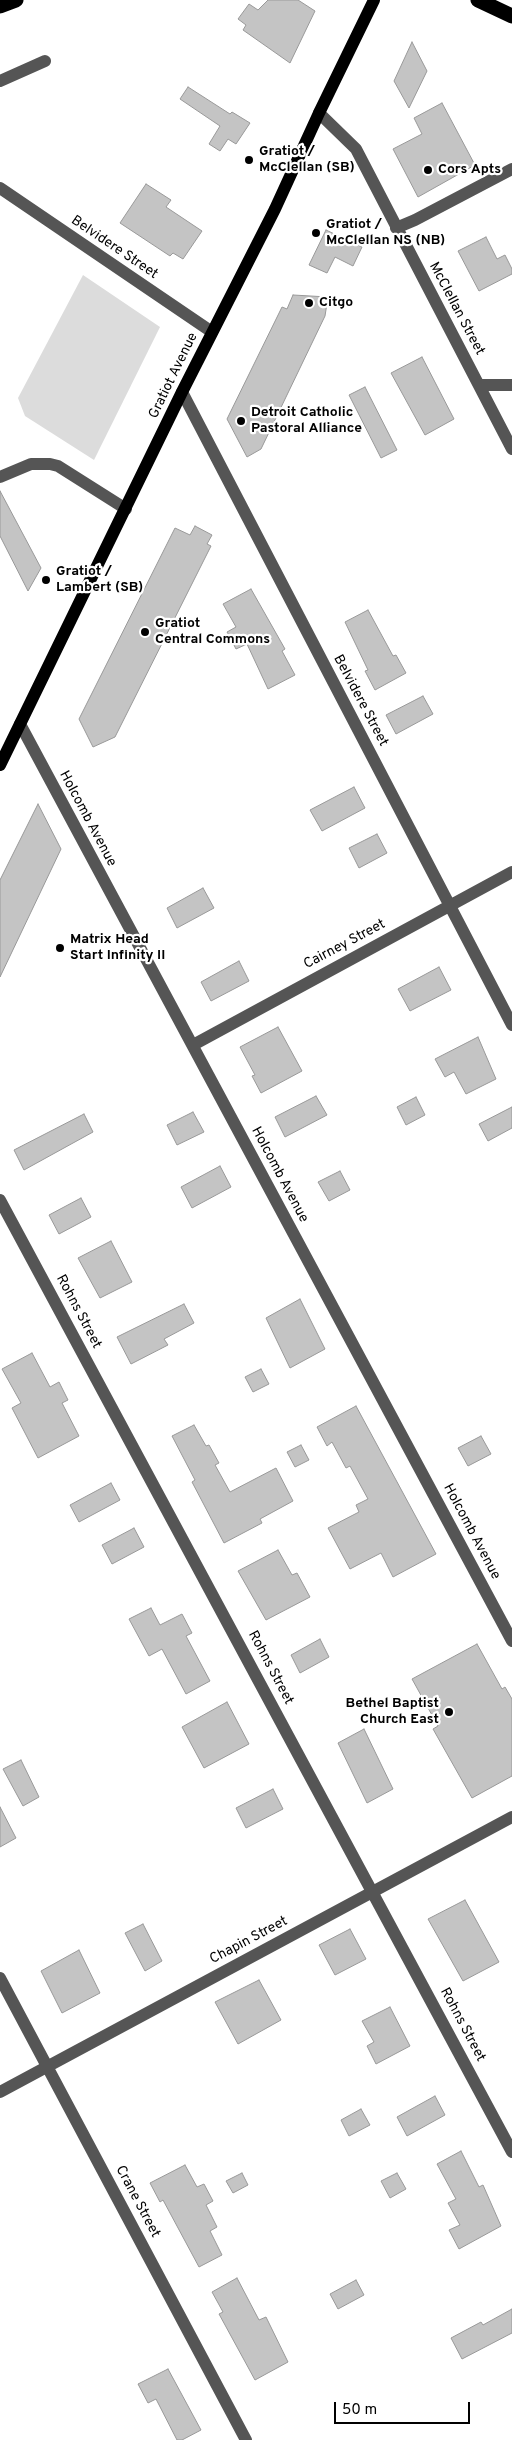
<!DOCTYPE html>
<style>
body{margin:0}
#map{position:relative;width:512px;height:2440px;overflow:hidden;background:#fff;font-family:Overpass,sans-serif}
canvas{display:block}
.scale{position:absolute;left:334px;top:2402px;width:136px;height:22px;box-sizing:border-box;border:2px solid #000;border-top:0;padding-left:6px;font-size:15px;line-height:18px;white-space:nowrap;color:#000;-webkit-text-stroke:4px #fff;paint-order:stroke}
</style>
<div id="map">
<canvas width="512" height="2440"></canvas>
<div class="scale">50 m</div>
</div>
<script>
const ctx = document.querySelector('canvas').getContext('2d');
ctx.lineJoin = 'round';
function fillPath(path, color) { ctx.fillStyle = color; ctx.fill(path, 'evenodd'); }
const toPath = rows => new Path2D(rows.map(r => 'M' + r).join(''));
function trace(path, color, width, dash) { ctx.strokeStyle = color; ctx.lineWidth = width; ctx.lineCap = dash ? 'butt' : 'round'; ctx.setLineDash(dash || []); ctx.stroke(path); }
function write(font, color, halo, rows, align = 'center') {
  ctx.font = font + ' Overpass,sans-serif'; ctx.lineWidth = 4.5; ctx.setLineDash([]); ctx.textBaseline = 'middle'; ctx.strokeStyle = halo; ctx.fillStyle = color; for (const [text, x, y, turn = 0] of rows) {
    ctx.save(); ctx.translate(x, y); ctx.rotate((+turn || 0) * Math.PI / 180); ctx.textAlign = isNaN(turn) ? turn : align; if (halo) ctx.strokeText(text, 0, 0); ctx.fillText(text, 0, 0); ctx.restore();
  }
}
const green = toPath([
 [83,275,160,327,94,460,25,416,18,398]
]);
const building = toPath([
 [268,0,298,0,315,11,290,63,243,30,246,25,238,19,249,4,258,10,268,0],
 [412,42,427,71,409,108,394,81,412,42],
 [188,87,230,114,232,112,250,123,236,144,228,139,220,151,209,144,220,126,180,99,188,87],
 [442,103,475,165,418,197,393,149,422,134,414,118,442,103],
 [146,184,171,200,166,207,202,231,183,259,173,253,170,256,120,223,146,184],
 [326,230,362,247,353,266,335,257,327,273,309,265,326,230],
 [486,237,497,259,505,255,512,269,512,274,479,291,458,251,486,237],
 [293,295,328,297,325,316,261,449,247,457,227,419,282,307,287,309,293,295],
 [422,357,454,419,425,435,391,373,422,357],
 [365,387,397,450,381,458,349,395,365,387],
 [0,491,41,568,28,591,0,536,0,491],
 [195,526,212,535,207,544,211,546,115,737,93,747,79,719,175,528,190,535,195,526],
 [251,589,285,649,282,651,295,675,268,689,247,644,236,649,227,632,236,627,223,604,251,589],
 [368,610,393,656,396,655,406,673,375,690,365,671,368,670,345,622,368,610],
 [423,696,433,714,396,734,386,715,423,696],
 [354,787,365,808,322,831,310,810,354,787],
 [38,804,61,849,0,977,0,880,38,804],
 [377,834,387,853,359,868,349,848,377,834],
 [203,888,214,908,177,928,167,908,203,888],
 [239,961,249,981,211,1001,201,982,239,961],
 [439,967,451,990,410,1011,398,989,439,967],
 [278,1027,302,1071,261,1093,252,1076,255,1075,240,1047,278,1027],
 [478,1037,496,1079,466,1094,454,1072,445,1077,435,1059,478,1037],
 [316,1096,327,1115,285,1137,275,1117,316,1096],
 [416,1097,425,1115,406,1125,397,1107,416,1097],
 [512,1107,512,1128,488,1141,479,1124,512,1107],
 [193,1112,204,1132,177,1145,167,1125,193,1112],
 [84,1114,93,1132,24,1170,14,1150,84,1114],
 [220,1166,231,1187,192,1208,181,1187,220,1166],
 [340,1171,350,1190,329,1201,318,1182,340,1171],
 [81,1198,91,1217,59,1234,49,1215,81,1198],
 [111,1241,132,1282,100,1298,78,1258,111,1241],
 [300,1299,325,1349,290,1368,266,1318,300,1299],
 [184,1304,194,1323,164,1339,168,1345,131,1364,117,1337,184,1304],
 [32,1353,50,1387,59,1382,68,1400,62,1403,79,1436,38,1458,12,1408,21,1403,2,1369,32,1353],
 [261,1369,269,1384,253,1392,245,1377,261,1369],
 [356,1406,436,1554,393,1577,381,1553,350,1569,328,1528,359,1512,356,1505,368,1499,350,1466,346,1468,332,1442,327,1446,317,1427,356,1406],
 [194,1425,206,1446,209,1445,219,1463,215,1465,230,1492,276,1468,293,1501,260,1519,262,1523,224,1543,192,1482,195,1480,172,1436,194,1425],
 [481,1436,491,1454,468,1466,458,1448,481,1436],
 [301,1445,309,1460,295,1467,287,1452,301,1445],
 [111,1483,120,1500,79,1522,70,1505,111,1483],
 [134,1528,144,1547,112,1564,102,1545,134,1528],
 [278,1550,292,1575,297,1573,310,1597,266,1620,238,1571,278,1550],
 [151,1608,160,1625,182,1614,192,1633,186,1636,210,1681,186,1694,162,1649,149,1656,129,1619,151,1608],
 [320,1639,329,1657,300,1673,291,1655,320,1639],
 [477,1644,502,1689,505,1687,512,1699,512,1776,472,1798,433,1729,438,1726,412,1679,477,1644],
 [227,1702,249,1744,204,1768,182,1727,227,1702],
 [364,1729,393,1789,367,1803,338,1743,364,1729],
 [21,1760,39,1797,23,1806,3,1769,21,1760],
 [273,1789,283,1809,246,1828,236,1808,273,1789],
 [0,1807,16,1838,0,1847,0,1807],
 [465,1900,499,1962,463,1981,428,1919,465,1900],
 [143,1924,162,1961,145,1971,125,1933,143,1924],
 [350,1929,366,1959,335,1975,319,1945,350,1929],
 [79,1950,100,1993,62,2013,41,1971,79,1950],
 [259,1980,281,2020,238,2044,215,2002,259,1980],
 [390,2007,410,2046,376,2064,367,2046,374,2042,362,2021,390,2007],
 [435,2096,445,2115,407,2136,397,2117,435,2096],
 [361,2109,370,2125,349,2136,341,2120,361,2109],
 [461,2151,479,2187,483,2185,501,2226,459,2249,449,2230,460,2225,448,2203,456,2199,437,2164,461,2151],
 [185,2165,197,2187,204,2184,213,2201,206,2205,217,2227,210,2231,222,2255,199,2267,163,2200,160,2202,150,2183,185,2165],
 [242,2173,248,2185,233,2193,226,2181,242,2173],
 [397,2173,406,2189,390,2198,381,2181,397,2173],
 [237,2278,259,2320,266,2317,288,2362,255,2380,219,2314,223,2312,212,2292,237,2278],
 [356,2280,364,2295,338,2309,330,2294,356,2280],
 [512,2309,512,2333,462,2359,451,2338,481,2322,483,2325,512,2309],
 [168,2369,201,2430,182,2440,177,2440,156,2399,148,2403,138,2384,168,2369]
]);
const minor = toPath([
 [0,81,45,61],
 [319,113,356,149,512,449],
 [0,188,212,332],
 [396,228,415,220,512,169],
 [479,385,512,385],
 [182,392,512,1025],
 [0,477,31,464,50,464,58,466,126,509],
 [20,724,512,1641],
 [193,1045,512,872],
 [0,1200,512,2152],
 [0,1978,246,2440],
 [0,2092,512,1817]
]);
const major = toPath([
 [0,765,182,392,275,209,319,113,374,0]
]);
const highway = toPath([
 [478,0,512,16],
 [0,6,16,0]
]);
const markers = [
 [249,160,5,"#000"],
 [428,170,5,"#000"],
 [316,233,5,"#000"],
 [309,303,5,"#000"],
 [241,421,5,"#000"],
 [46,580,5,"#000"],
 [145,632,5,"#000"],
 [60,948,5,"#000"],
 [449,1712,5,"#000"]
];
const poiNames = [
 ["Gratiot /",259,152],
 ["McClellan (SB)",259,168],
 ["Cors Apts",438,170],
 ["Gratiot /",326,225],
 ["McClellan NS (NB)",326,241],
 ["Citgo",319,303],
 ["Detroit Catholic",251,413],
 ["Pastoral Alliance",251,429],
 ["Gratiot /",56,572],
 ["Lambert (SB)",56,588],
 ["Gratiot",155,624],
 ["Central Commons",155,640],
 ["Matrix Head",70,940],
 ["Start Infinity II",70,956],
 ["Bethel Baptist",439,1704,"right"],
 ["Church East",439,1720,"right"]
];
const streetNames = [
 ["Belvidere Street",114,248,34],
 ["McClellan Street",456,309,62],
 ["Gratiot Avenue",174,376,-64],
 ["Belvidere Street",360,701,62],
 ["Holcomb Avenue",87,819,62],
 ["Cairney Street",345,945,-28],
 ["Holcomb Avenue",279,1175,62],
 ["Rohns Street",78,1312,62],
 ["Holcomb Avenue",471,1532,62],
 ["Rohns Street",270,1668,62],
 ["Chapin Street",249,1941,-28],
 ["Rohns Street",462,2025,62],
 ["Crane Street",137,2202,62]
];
fillPath(green, '#dcdcdc');
fillPath(building, '#c4c4c4');
trace(building, '#999', 1);
trace(minor, '#555', 12);
trace(major, '#000', 12);
trace(highway, '#000', 15);
for (const [x, y, r, color] of markers) { const dot = new Path2D(); dot.arc(x, y, r, 0, 2 * Math.PI); ctx.fillStyle = color; ctx.fill(dot); trace(dot, '#fff', 2); }
write('bold 14px', '#000', '#fff', poiNames, 'left');
write('14px', '#000', '#fff', streetNames);
</script>
